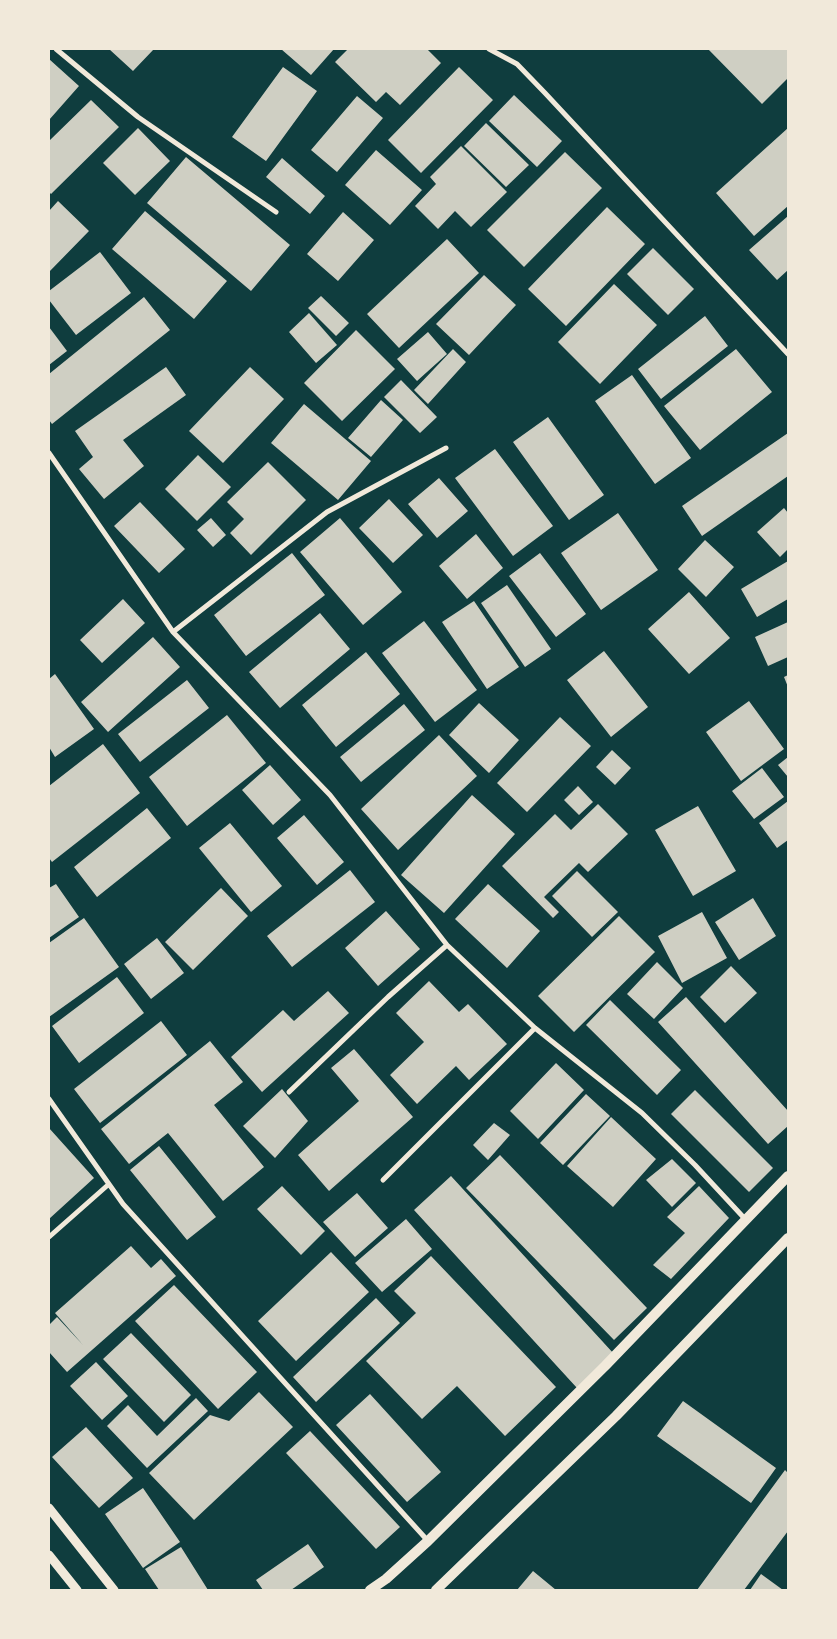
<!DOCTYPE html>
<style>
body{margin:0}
#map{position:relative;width:837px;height:1639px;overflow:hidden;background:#0f3d3e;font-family:Arial,sans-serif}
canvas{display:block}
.frame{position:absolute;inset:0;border:50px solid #f1e9da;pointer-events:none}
</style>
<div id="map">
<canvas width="837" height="1639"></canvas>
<div class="frame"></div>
</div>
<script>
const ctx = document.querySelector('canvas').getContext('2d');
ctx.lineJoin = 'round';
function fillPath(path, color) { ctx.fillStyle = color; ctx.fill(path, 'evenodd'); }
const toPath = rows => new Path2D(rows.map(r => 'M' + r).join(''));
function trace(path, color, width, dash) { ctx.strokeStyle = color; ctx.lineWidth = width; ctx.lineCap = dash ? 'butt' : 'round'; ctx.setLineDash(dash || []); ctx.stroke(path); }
const building = toPath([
 [109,49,154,49,133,71],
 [281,49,334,49,311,75],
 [348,49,427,49,441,63,400,105,386,92,376,102,335,62],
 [708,49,788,49,788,78,762,104],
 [49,59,79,86,49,120],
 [283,67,317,91,266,161,232,137],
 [459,67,493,100,421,173,388,140],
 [514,95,562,141,537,167,489,121],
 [357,96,383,118,337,172,311,150],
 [91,100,119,127,51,194,49,192,49,141],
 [486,123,529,165,506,187,464,146],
 [138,128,170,161,135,195,103,163],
 [788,128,788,206,754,236,716,193],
 [461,146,507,192,471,227,455,211,438,229,415,206,436,184,430,177],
 [376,150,422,190,390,225,345,185],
 [565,152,602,188,524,267,487,230],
 [186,157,290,245,251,291,147,203],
 [282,158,325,196,310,214,266,177],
 [58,201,89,231,49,272,49,211],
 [607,207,645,244,566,326,528,289],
 [145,211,227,281,194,319,112,249],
 [343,212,374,240,338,281,307,254],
 [788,216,788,270,777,280,749,250],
 [447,239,479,273,399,348,367,314],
 [653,248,694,289,668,315,627,274],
 [100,252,131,293,76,335,49,300,49,291],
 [484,275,516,305,469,355,436,324],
 [614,284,657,325,600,384,558,342],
 [321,296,349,323,336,336,308,308],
 [144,297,170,330,52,424,49,420,49,374],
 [309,313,337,345,316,363,289,332],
 [705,316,728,346,661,399,638,369],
 [49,327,67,351,49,365],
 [356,330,395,369,342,421,304,383],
 [428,332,447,354,417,381,397,359],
 [453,349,466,362,428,404,414,390],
 [736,349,772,392,700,450,664,406],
 [166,367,186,395,123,440,144,466,104,499,79,469,93,457,75,431],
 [250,367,284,399,223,463,189,431],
 [632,375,691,458,655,484,595,401],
 [401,380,437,417,420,433,384,397],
 [381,400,403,420,371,457,348,438],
 [304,404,371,461,338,500,271,443],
 [548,417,604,495,569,520,513,442],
 [788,433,788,476,702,536,682,506],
 [495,449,553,526,513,556,455,478],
 [198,455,231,487,197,521,165,489],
 [268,462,306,500,251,555,230,533,244,519,227,502],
 [439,478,468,511,437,538,408,504],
 [389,499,423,535,393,563,359,528],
 [140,502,185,549,159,573,114,526],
 [784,508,788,513,788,549,780,557,757,532],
 [618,513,658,570,601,610,561,553],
 [211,518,226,535,213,547,197,530],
 [340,518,402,592,363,625,300,552],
 [476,534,503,568,467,599,439,566],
 [705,540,734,567,706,597,678,569],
 [292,553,325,595,246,656,214,615],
 [540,553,586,614,556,637,509,576],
 [788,561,788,599,757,617,741,589],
 [507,585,551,649,525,667,481,603],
 [689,592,730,638,689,674,648,629],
 [123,599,145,623,102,663,80,640],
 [474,601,519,667,487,689,442,622],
 [320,613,350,649,280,708,249,672],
 [424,621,477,690,435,722,382,653],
 [788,622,788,657,768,666,755,637],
 [153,637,180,667,108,732,81,702],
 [604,651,648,707,611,737,567,680],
 [366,652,400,694,336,747,302,705],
 [55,674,94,729,55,757,49,747,49,679],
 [788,675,788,687,784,677],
 [187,680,209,708,140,762,118,734],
 [749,701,784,749,741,781,706,732],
 [479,703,519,740,489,773,449,735],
 [404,704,425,730,361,782,340,757],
 [227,715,266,763,187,826,149,777],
 [560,717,591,746,527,812,497,783],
 [439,735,477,776,398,850,361,809],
 [103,744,140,793,52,862,49,858,49,786],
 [612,750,631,768,615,785,596,767],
 [788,757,788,777,778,765],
 [270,765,301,800,273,825,242,790],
 [762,768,784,797,754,819,732,791],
 [578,786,593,802,579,815,564,800],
 [472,795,515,834,444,913,401,875],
 [788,801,788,840,777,848,759,823],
 [598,804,628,834,588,872,579,863,544,897,559,912,553,918,502,866,555,814,571,830],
 [698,806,736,871,693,896,655,830],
 [147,808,171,838,97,897,74,867],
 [304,815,344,862,317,885,277,838],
 [230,823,282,886,251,912,199,848],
 [350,870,375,902,292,967,267,936],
 [577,871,618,912,592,937,552,896],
 [56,884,79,917,49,938,49,888],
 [488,884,540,931,507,968,455,919],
 [221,888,248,916,193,970,165,942],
 [753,898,776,936,739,960,715,922],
 [386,911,420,949,378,986,345,948],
 [702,912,727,958,682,983,658,936],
 [619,916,655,952,574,1032,538,996],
 [84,918,119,967,49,1017,49,943],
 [157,938,184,973,151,999,124,964],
 [657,962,683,988,654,1019,627,994],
 [731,966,757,993,725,1023,700,997],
 [117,977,144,1013,79,1063,52,1026],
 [429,981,459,1012,468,1004,507,1044,469,1080,456,1066,417,1104,390,1075,424,1042,396,1013],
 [328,991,349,1013,262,1092,231,1057,283,1010,294,1021],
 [686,997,788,1111,788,1126,768,1144,658,1022],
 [610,1000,681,1070,657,1095,586,1025],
 [161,1021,187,1055,100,1123,74,1089],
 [210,1041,243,1082,214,1105,264,1167,223,1201,168,1133,129,1164,101,1129],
 [354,1049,413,1117,329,1191,298,1155,359,1101,331,1068],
 [556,1063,584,1090,538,1139,510,1111],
 [282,1089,308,1121,275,1158,243,1126],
 [695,1090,773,1168,749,1192,671,1114],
 [586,1094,610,1116,563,1165,540,1143],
 [611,1117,656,1159,613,1207,567,1166],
 [494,1123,510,1135,488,1160,473,1145],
 [49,1128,94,1178,49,1219],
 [159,1146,216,1217,187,1240,130,1170],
 [500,1155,647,1308,614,1340,466,1188],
 [672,1159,696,1183,672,1207,646,1180],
 [451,1176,614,1354,577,1388,414,1210],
 [282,1186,325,1231,301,1255,257,1209],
 [699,1186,729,1218,671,1279,653,1265,685,1233,667,1217],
 [357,1193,388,1228,355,1257,323,1222],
 [406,1219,432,1249,382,1292,355,1263],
 [131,1246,151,1268,161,1259,176,1276,67,1372,49,1352,49,1325,57,1317,83,1345,55,1313],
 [331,1252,369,1292,296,1361,258,1321],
 [431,1256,556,1387,505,1436,457,1386,422,1419,366,1361,416,1313,394,1291],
 [174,1285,257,1372,218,1409,135,1321],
 [376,1298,400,1323,316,1402,293,1377],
 [131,1333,191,1395,164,1422,103,1359],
 [96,1362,128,1396,102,1420,70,1386],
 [259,1392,293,1427,194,1520,149,1473,210,1415,229,1421],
 [370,1394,441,1472,407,1502,336,1425],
 [196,1398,208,1411,147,1468,107,1426,128,1405,157,1436],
 [683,1401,776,1468,751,1503,657,1436],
 [86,1427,133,1478,99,1508,52,1457],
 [310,1431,400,1527,376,1549,286,1453],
 [785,1470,788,1473,788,1531,744,1590,697,1590],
 [143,1488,180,1542,143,1568,105,1514],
 [308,1544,324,1567,291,1590,263,1590,256,1580],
 [181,1547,208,1590,159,1590,145,1569],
 [533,1571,556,1590,517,1590],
 [761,1574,783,1590,750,1590]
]);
const minor = toPath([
 [56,49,138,117,276,212],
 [489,49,517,64,545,93,788,354],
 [49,453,173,632,330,795,447,945,535,1028,642,1113,695,1165,746,1220],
 [173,632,327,512,446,448],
 [289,1092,388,997,447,945],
 [49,1099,123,1204,428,1541],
 [383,1180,535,1028],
 [49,1237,109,1184]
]);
const tertiary = toPath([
 [49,1508,114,1590],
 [49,1555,77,1590]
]);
const secondary = toPath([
 [370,1590,386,1579,428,1541,605,1366,788,1176],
 [436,1590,616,1416,788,1238]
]);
fillPath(building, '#cfcfc3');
trace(minor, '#f1e9da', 5);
trace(tertiary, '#f1e9da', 9);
trace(secondary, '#f1e9da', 10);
</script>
